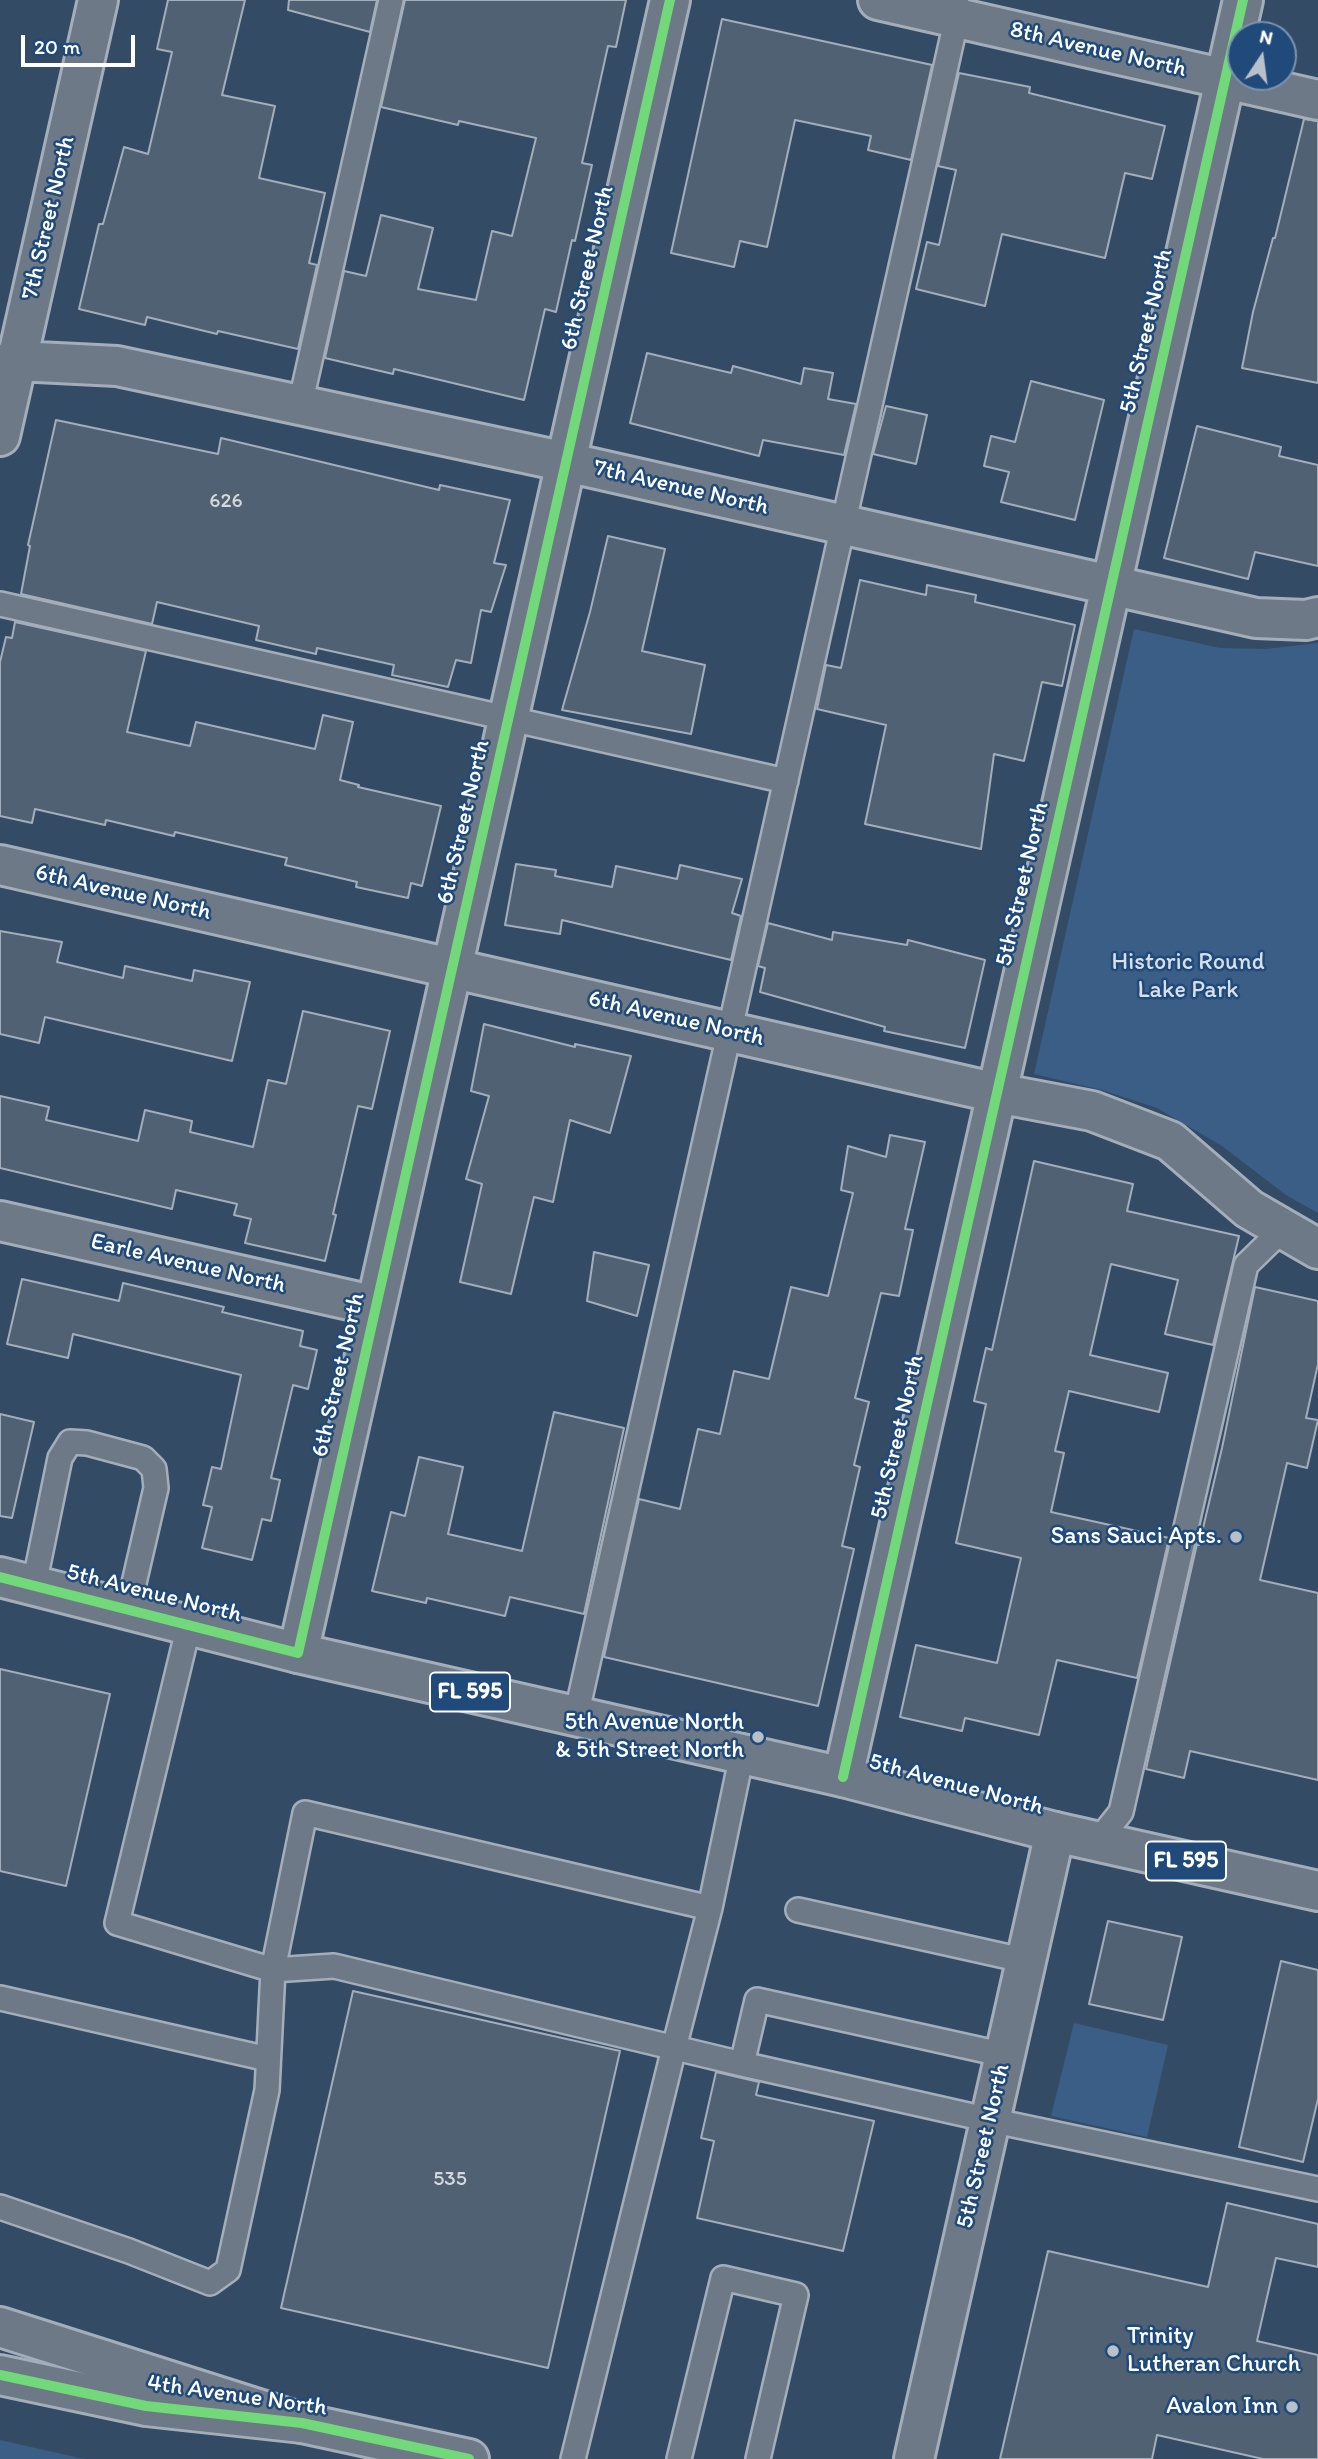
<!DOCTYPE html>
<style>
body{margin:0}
#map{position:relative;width:1318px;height:2459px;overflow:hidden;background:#344b65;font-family:Itim,sans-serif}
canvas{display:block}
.north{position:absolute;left:1227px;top:21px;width:70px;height:70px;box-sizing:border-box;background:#1f4a7a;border:2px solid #7992af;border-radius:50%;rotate:13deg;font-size:19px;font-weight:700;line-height:28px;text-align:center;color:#fff}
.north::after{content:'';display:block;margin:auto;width:24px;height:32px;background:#b8c0c9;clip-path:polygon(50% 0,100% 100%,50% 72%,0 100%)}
.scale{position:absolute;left:21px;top:35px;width:114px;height:32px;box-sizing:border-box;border:4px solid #fff;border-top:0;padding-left:9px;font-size:21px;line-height:24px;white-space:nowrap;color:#fff;-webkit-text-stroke:5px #1f4a7a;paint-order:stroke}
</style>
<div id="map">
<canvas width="1318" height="2459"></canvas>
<div class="north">N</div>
<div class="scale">20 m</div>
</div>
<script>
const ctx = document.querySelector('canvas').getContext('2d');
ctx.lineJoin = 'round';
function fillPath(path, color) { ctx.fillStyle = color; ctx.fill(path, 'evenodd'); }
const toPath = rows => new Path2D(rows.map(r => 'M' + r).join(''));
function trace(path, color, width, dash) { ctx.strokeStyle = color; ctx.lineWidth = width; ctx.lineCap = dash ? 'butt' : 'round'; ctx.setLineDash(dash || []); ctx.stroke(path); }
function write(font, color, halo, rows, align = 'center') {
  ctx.font = font + ' Itim,sans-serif'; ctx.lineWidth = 5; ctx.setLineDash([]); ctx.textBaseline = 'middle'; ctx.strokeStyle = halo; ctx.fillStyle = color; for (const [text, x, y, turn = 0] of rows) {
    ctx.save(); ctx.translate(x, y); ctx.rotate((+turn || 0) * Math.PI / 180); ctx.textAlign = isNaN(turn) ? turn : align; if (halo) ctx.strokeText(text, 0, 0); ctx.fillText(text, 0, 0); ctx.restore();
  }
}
const green = toPath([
 [1134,629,1220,648,1266,649,1318,643,1318,1213,1286,1195,1222,1146,1157,1108,1102,1090,1034,1074],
 [1074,2023,1168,2045,1147,2137,1051,2116],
 [0,2440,84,2459,0,2459]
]);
const building = toPath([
 [168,0,245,0,222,95,275,106,259,178,325,193,309,263,317,265,298,349,218,331,217,334,147,317,145,325,79,309,99,224,103,224,124,147,148,154,172,52,157,49,168,0],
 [289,0,377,0,370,32,288,10,289,0],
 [405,0,626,0,616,47,608,46,582,163,592,165,575,241,572,240,556,312,545,309,524,400,394,369,393,374,325,358,344,271,366,276,381,215,433,228,418,289,476,300,492,231,512,236,536,138,459,121,458,125,381,107,405,0],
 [722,19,932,65,911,160,868,150,871,136,795,120,767,247,740,241,734,267,671,253,722,19],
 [959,73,1030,87,1029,93,1165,126,1152,179,1125,173,1105,258,1002,234,985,306,916,289,927,242,939,245,956,170,938,166,959,73],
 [1304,119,1318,121,1318,383,1242,368,1253,312,1273,238,1275,238,1304,119],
 [647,353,731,373,733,366,801,384,804,368,833,373,828,399,856,404,844,455,763,440,759,456,630,423,647,353],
 [1031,381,1104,400,1075,520,1001,502,1009,472,984,466,991,436,1015,442,1031,381],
 [886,406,927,415,916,464,873,454,886,406],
 [56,420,218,454,221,438,439,490,440,485,510,500,494,563,506,565,491,612,481,610,471,663,456,660,448,687,392,675,394,665,317,648,316,654,256,640,259,626,157,602,152,624,21,594,30,546,28,545,56,420],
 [1197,426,1281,447,1279,456,1318,465,1318,566,1255,552,1248,579,1164,558,1197,426],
 [608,536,665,549,642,651,705,665,691,734,562,710,590,612,608,536],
 [860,580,926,595,927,585,976,595,975,602,1075,625,1062,686,1042,682,1024,761,994,754,981,849,865,824,886,725,817,709,826,665,841,668,860,580],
 [15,622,146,651,127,732,190,746,196,722,315,749,323,715,353,722,340,780,359,785,358,787,441,806,422,886,411,883,408,898,356,887,357,882,285,865,287,858,175,832,174,836,106,820,105,825,35,809,32,823,0,816,0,662,6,637,12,638,15,622],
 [516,864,556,870,555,876,612,887,616,866,677,879,680,865,742,879,732,913,741,916,731,960,562,920,560,934,505,925,516,864],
 [768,923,832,940,833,932,907,945,908,940,985,960,965,1048,884,1031,885,1027,760,992,765,968,758,966,768,923],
 [0,931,62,942,57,962,123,978,125,966,192,981,194,970,250,982,232,1061,45,1017,39,1043,0,1034,0,931],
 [303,1011,390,1031,372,1109,358,1106,333,1214,336,1215,325,1261,245,1243,251,1219,234,1215,237,1204,176,1190,172,1209,0,1168,0,1096,49,1107,46,1120,138,1141,145,1110,192,1121,190,1132,253,1147,268,1080,286,1084,303,1011],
 [484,1024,575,1047,575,1044,631,1056,610,1133,570,1120,553,1202,534,1197,511,1294,460,1282,482,1184,466,1179,489,1096,471,1091,484,1024],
 [890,1135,925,1142,905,1229,913,1230,899,1296,881,1293,855,1398,869,1402,854,1465,860,1467,842,1546,854,1549,818,1706,604,1657,639,1499,680,1509,698,1429,720,1434,734,1371,769,1379,791,1287,828,1296,853,1193,841,1190,848,1146,886,1157,890,1135],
 [1034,1161,1133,1184,1127,1211,1239,1236,1213,1345,1165,1334,1178,1280,1111,1264,1090,1355,1168,1373,1159,1412,1069,1391,1055,1451,1064,1453,1051,1512,1169,1538,1137,1678,1057,1660,1039,1735,965,1718,962,1731,900,1717,916,1645,997,1663,1021,1558,956,1543,986,1404,974,1401,986,1348,992,1350,1034,1161],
 [594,1252,649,1265,637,1316,587,1301,594,1252],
 [22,1279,119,1301,123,1283,224,1307,222,1312,303,1331,300,1346,317,1350,308,1389,293,1385,271,1478,280,1480,271,1521,262,1519,252,1560,202,1548,212,1507,203,1505,212,1467,221,1469,241,1375,73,1334,68,1358,7,1344,22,1279],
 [1255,1287,1318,1301,1318,1364,1306,1418,1318,1420,1307,1468,1287,1463,1260,1580,1318,1593,1318,1780,1190,1751,1184,1778,1146,1769,1197,1544,1199,1545,1222,1448,1255,1287],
 [554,1412,624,1428,584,1614,510,1597,505,1616,427,1598,426,1603,372,1591,391,1512,405,1516,419,1457,463,1467,448,1534,522,1551,554,1412],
 [0,1414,34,1422,12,1518,0,1516,0,1414],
 [0,1669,110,1694,66,1886,0,1871,0,1669],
 [1108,1921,1182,1937,1163,2020,1089,2004,1108,1921],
 [1281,1961,1318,1970,1318,2099,1303,2162,1239,2147,1281,1961],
 [353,1991,620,2051,548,2368,281,2308,353,1991],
 [716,2072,759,2082,756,2095,874,2121,843,2251,697,2218,714,2141,701,2138,716,2072],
 [1227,2203,1318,2224,1318,2267,1276,2258,1257,2341,1318,2355,1318,2459,1263,2459,1157,2435,1152,2459,1000,2459,1048,2251,1208,2287,1227,2203]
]);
const service = toPath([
 [300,405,391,0],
 [0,604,786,781],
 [34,1585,60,1458,70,1442,87,1443,143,1458,154,1469,156,1488,128,1609],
 [189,1625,117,1923,273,1970,334,1966,742,2064],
 [576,1716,959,8],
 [1098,1841,1121,1812,1246,1265,1283,1229],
 [798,1910,1027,1961],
 [0,1998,268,2059],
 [1005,2055,757,2000,742,2064,990,2120,1318,2189],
 [0,2207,129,2251,210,2283,228,2270,267,2090,273,1970,305,1813,710,1908],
 [573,2459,674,2048,710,1908,742,1754],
 [679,2459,723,2278,796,2295,758,2459]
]);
const minor = toPath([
 [878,0,1318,100],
 [0,364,17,361,117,366,566,462,1256,618,1306,620,1318,617],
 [0,436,98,0],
 [0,865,997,1093,1092,1111,1170,1141,1249,1209,1318,1249],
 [0,1221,376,1306],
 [298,1653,670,0],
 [843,1777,1243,0],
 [914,2459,1055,1832]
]);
const primary = toPath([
 [0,1577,298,1653,843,1777,1055,1832,1318,1891],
 [0,2375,146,2406,302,2423,469,2459]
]);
const motorway = toPath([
 [0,2327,302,2423]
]);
const cycleway = toPath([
 [0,1577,298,1653,670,0],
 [843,1777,1243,0],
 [0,2375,146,2406,302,2423,469,2459]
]);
const markers = [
 [1236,1537,7,"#b8c0c9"],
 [758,1737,7,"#b8c0c9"],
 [1113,2351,7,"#b8c0c9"],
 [1292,2407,7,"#b8c0c9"]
];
const numberNames = [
 ["626",226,502],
 ["535",450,2180]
];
const shields = [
 [470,1692,80],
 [1186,1861,80]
];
const shieldNames = [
 ["FL 595",470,1692],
 ["FL 595",1186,1861]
];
const streetNames = [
 ["8th Avenue North",1098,50,13],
 ["7th Street North",49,218,-77],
 ["6th Street North",588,268,-77],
 ["5th Street North",1147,331,-77],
 ["7th Avenue North",681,488,13],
 ["6th Street North",464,822,-77],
 ["5th Street North",1023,884,-77],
 ["6th Avenue North",123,893,13],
 ["6th Avenue North",676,1019,13],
 ["Earle Avenue North",188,1264,13],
 ["6th Street North",339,1375,-77],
 ["5th Street North",898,1437,-77],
 ["5th Avenue North",154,1594,14],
 ["5th Avenue North",956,1785,15],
 ["5th Street North",984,2146,-77],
 ["4th Avenue North",237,2396,8]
];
const parkNames = [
 ["Historic Round",1188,963],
 ["Lake Park",1188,991]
];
const poiNames = [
 ["Sans Sauci Apts.",1222,1537],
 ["5th Avenue North",744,1723],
 ["& 5th Street North",744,1751],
 ["Trinity",1127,2337,"left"],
 ["Lutheran Church",1127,2365,"left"],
 ["Avalon Inn",1278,2407]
];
fillPath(green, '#3b5e86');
fillPath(building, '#506174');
trace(building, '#a4aeba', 2);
trace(service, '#a4aeba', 28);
trace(minor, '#a4aeba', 44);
trace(primary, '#a4aeba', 44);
trace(motorway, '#a4aeba', 44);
trace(service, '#6d7986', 23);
trace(minor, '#6d7986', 38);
trace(primary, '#6d7986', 38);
trace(motorway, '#6d7986', 38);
trace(cycleway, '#71d979', 10);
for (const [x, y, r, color] of markers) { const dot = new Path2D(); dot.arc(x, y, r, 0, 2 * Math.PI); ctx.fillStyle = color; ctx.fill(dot); trace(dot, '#1f4a7a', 2.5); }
write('21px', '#d3d8dc', null, numberNames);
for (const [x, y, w] of shields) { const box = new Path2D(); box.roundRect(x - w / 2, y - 19.5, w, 39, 5); ctx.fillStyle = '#1f4a7a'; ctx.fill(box); trace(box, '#fff', 2); }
write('bold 23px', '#fff', null, shieldNames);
write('24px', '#fff', '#1f4a7a', streetNames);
write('24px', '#d8dfe8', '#1f4a7a', parkNames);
write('24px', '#fff', '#1f4a7a', poiNames, 'right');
</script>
